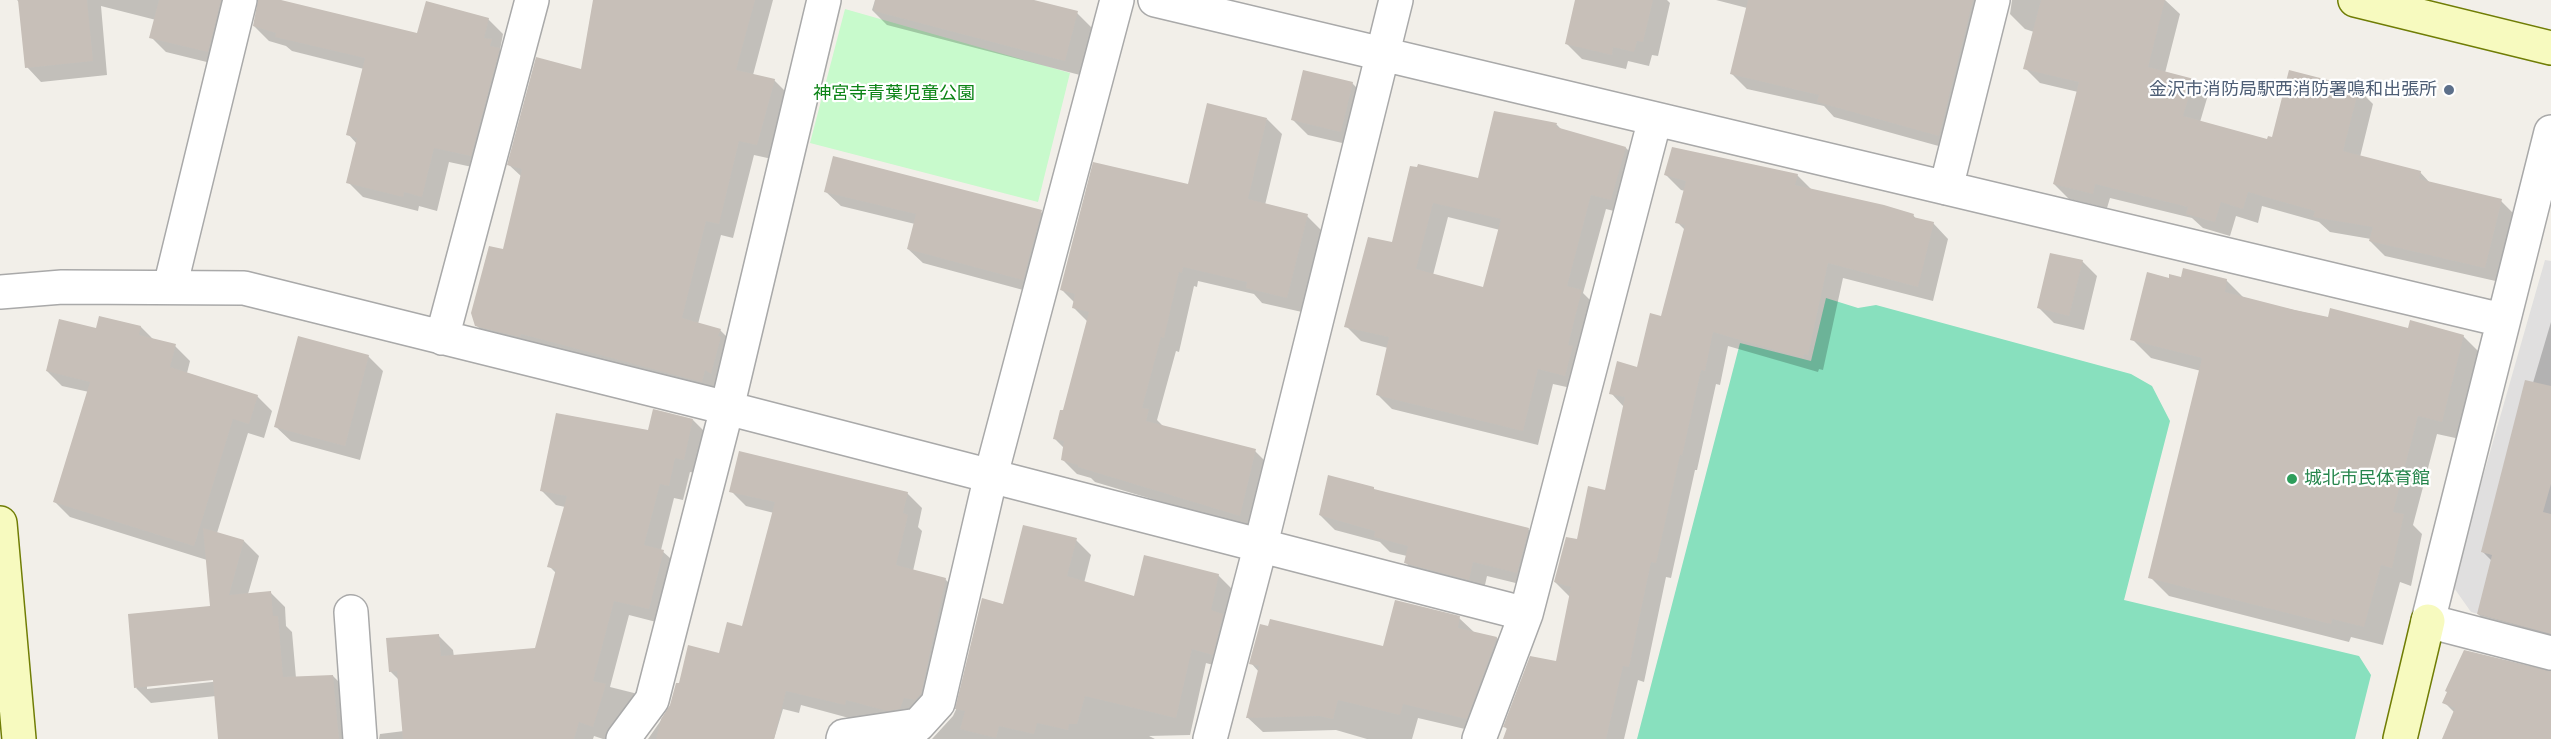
<!DOCTYPE html>
<meta charset="utf-8">
<style>
body{margin:0}
canvas{display:block;background:#f2efe9}
</style>
<canvas width="2551" height="739"></canvas>
<script>
const ctx = document.querySelector('canvas').getContext('2d');
ctx.lineJoin = 'round';
function fillPath(path, color) { ctx.fillStyle = color; ctx.fill(path, 'evenodd'); }
const toPath = rows => new Path2D(rows.map(r => 'M' + r).join(''));
function trace(path, color, width, dash) { ctx.strokeStyle = color; ctx.lineWidth = width; ctx.lineCap = dash ? 'butt' : 'round'; ctx.setLineDash(dash || []); ctx.stroke(path); }
function write(font, color, halo, rows, align = 'center') {
  ctx.font = font + ' Arial,"Noto Sans JP",sans-serif'; ctx.lineWidth = 4.5; ctx.setLineDash([]); ctx.textBaseline = 'middle'; ctx.strokeStyle = halo; ctx.fillStyle = color; for (const [text, x, y, turn = 0] of rows) {
    ctx.save(); ctx.translate(x, y); ctx.rotate((+turn || 0) * Math.PI / 180); ctx.textAlign = isNaN(turn) ? turn : align; if (halo) ctx.strokeText(text, 0, 0); ctx.fillText(text, 0, 0); ctx.restore();
  }
}
const residential = toPath([
 [2545,260,2551,261,2551,635,2471,612,2452,585]
]);
const park = toPath([
 [845,9,1070,73,1038,202,810,143]
]);
const pitch = toPath([
 [1826,298,1858,308,1876,305,2131,374,2152,386,2170,421,2124,600,2359,656,2371,675,2355,739,1637,739,1740,343,1811,361]
]);
const shadow = toPath([
 [17,0,240,0,223,66,166,52,151,37,156,20,101,6,107,75,41,82,27,67,20,3],
 [259,0,275,0,418,35,488,19,503,34,500,50,514,64,486,170,449,162,437,211,419,206,418,211,363,197,348,182,357,144,348,134,364,69,292,51,286,46,269,41,254,26],
 [594,0,773,0,753,75,774,80,789,95,772,159,754,155,733,238,721,235,698,324,720,330,735,345,717,396,491,340,476,325,504,251,522,177,509,165,582,71],
 [875,0,1028,0,1077,13,1092,28,1080,75,887,25,872,10],
 [1577,0,1667,0,1670,3,1658,56,1652,55,1649,66,1628,61,1626,69,1582,59,1567,44],
 [1716,0,1997,0,1953,150,1834,117,1824,106,1747,89,1732,74,1747,8],
 [2012,0,2165,0,2180,14,2165,73,2193,80,2208,95,2200,122,2268,141,2358,89,2373,104,2360,157,2420,172,2431,184,2501,201,2516,216,2500,282,2385,256,2370,241,2371,239,2330,232,2319,222,2262,206,2258,223,2236,216,2230,236,2203,228,2192,218,2110,198,2107,208,2069,199,2054,184,2078,92,2040,83,2025,68,2034,32,2025,29,2010,14],
 [1352,83,1367,98,1355,146,1308,135,1293,120],
 [1495,112,1557,125,1562,130,1626,148,1641,163,1626,214,1606,209,1583,293,1596,306,1580,390,1553,384,1538,445,1392,409,1377,394,1388,348,1361,341,1346,326,1393,244,1412,168,1479,180],
 [1448,217,1500,230,1484,288,1433,275],
 [1267,119,1282,134,1265,205,1307,216,1322,231,1302,312,1262,303,1254,294,1198,281,1197,287,1194,286,1179,352,1176,351,1157,420,1163,426,1255,451,1270,466,1255,530,1095,482,1091,478,1077,474,1062,459,1064,448,1054,438,1064,412,1088,322,1074,308,1075,303,1061,289],
 [1666,175,1797,175,1813,191,1913,215,1917,220,1933,223,1948,239,1933,301,1843,278,1823,370,1819,369,1818,372,1728,346,1720,385,1716,384,1697,470,1695,470,1671,578,1666,577,1644,682,1638,680,1624,739,1507,739,1508,730,1505,727,1557,663,1570,597,1555,582,1606,491,1624,407,1611,393,1638,368,1662,318,1685,230,1677,222,1685,191,1681,190],
 [826,192,1041,212,1056,227,1038,294,923,263,908,249,915,224,841,206],
 [2082,261,2097,276,2084,330,2054,323,2039,308],
 [2182,279,2226,280,2245,299,2329,318,2463,336,2482,355,2460,439,2437,434,2413,525,2422,534,2411,586,2400,582,2383,645,2351,637,2349,642,2169,596,2150,577,2201,371,2151,358,2132,339,2170,280],
 [2551,322,2551,644,2493,629,2478,614,2492,561,2483,552],
 [141,327,154,340,175,346,190,361,187,373,257,396,272,411,264,438,248,433,217,533,244,541,259,556,248,594,270,592,285,607,286,626,292,632,296,678,333,676,348,691,352,739,219,739,216,696,151,703,136,688,211,608,207,560,70,517,55,502,89,392,62,386,47,371,97,330],
 [220,678,221,681,147,689,147,686],
 [368,356,383,371,360,460,291,441,276,427],
 [693,420,708,435,699,474,690,472,683,500,674,498,661,550,679,566,664,624,629,615,610,687,634,693,649,708,626,739,603,739,594,736,593,739,379,739,380,734,404,731,400,681,390,671,438,635,453,650,454,657,536,649,556,573,549,566,565,507,556,505,541,490,649,432],
 [731,491,907,493,922,508,918,527,922,531,913,571,945,579,960,594,935,709,886,728,801,705,799,713,783,709,774,739,648,739,671,706,680,685,720,655,744,628,774,513,746,506],
 [1376,492,1528,529,1543,544,1532,587,1487,576,1483,594,1421,578,1406,563,1407,556,1390,552,1380,542,1335,530,1320,515],
 [1076,540,1091,555,1084,583,1135,597,1218,575,1233,590,1227,669,1206,663,1190,735,1149,736,1155,739,932,739,953,716,1004,606],
 [1459,618,1475,633,1497,638,1511,653,1482,733,1418,718,1412,739,1367,739,1336,730,1263,732,1248,718,1259,672,1251,663,1384,648],
 [2551,673,2551,739,2444,739,2455,713,2444,702]
]);
const building = toPath([
 [18,0,87,0,93,61,25,68],
 [159,0,221,0,208,52,149,38],
 [258,0,281,0,417,33,426,1,489,18,484,38,492,39,490,46,500,48,471,156,434,148,422,197,404,192,403,197,346,183,357,138,346,135,365,58,275,37,276,33,253,26],
 [593,0,755,0,736,70,775,79,757,145,739,141,719,224,706,221,682,318,721,329,718,336,721,337,711,374,705,370,702,382,521,334,520,337,475,326,471,313,489,246,503,249,522,169,507,165,536,57,581,69],
 [875,0,1034,0,1078,11,1065,61,874,11],
 [1575,0,1653,0,1643,42,1637,41,1634,52,1613,47,1612,55,1565,44],
 [1748,0,1973,0,1939,136,1817,102,1819,95,1730,74],
 [2041,0,2165,0,2148,67,2194,79,2183,116,2267,139,2268,136,2272,137,2289,70,2359,88,2343,151,2421,171,2419,179,2502,199,2485,268,2369,241,2373,227,2313,217,2315,211,2248,192,2243,209,2221,202,2215,222,2186,214,2188,207,2095,184,2093,194,2053,184,2079,82,2023,69],
 [1303,70,1353,82,1341,132,1291,120],
 [1207,103,1267,118,1248,199,1308,214,1287,298,1246,288,1247,282,1183,267,1182,273,1179,272,1164,338,1161,337,1142,408,1149,409,1146,421,1256,449,1240,516,1078,467,1078,465,1061,460,1064,441,1053,439,1060,410,1063,410,1089,312,1072,308,1075,294,1060,290,1093,162,1188,184],
 [1494,111,1557,123,1556,127,1626,147,1611,200,1591,195,1567,286,1582,290,1568,345,1573,346,1565,376,1538,369,1523,431,1376,395,1389,337,1344,327,1368,237,1392,242,1410,166,1417,167,1418,164,1478,178],
 [1433,203,1501,219,1483,287,1416,269],
 [1672,147,1798,174,1795,185,1884,205,1914,214,1913,217,1934,222,1918,287,1828,263,1808,355,1804,354,1803,358,1713,332,1705,371,1701,370,1682,456,1680,455,1656,563,1651,562,1629,667,1623,666,1606,739,1503,739,1507,728,1503,727,1530,656,1556,661,1571,587,1554,582,1566,537,1577,539,1588,486,1605,490,1625,397,1609,394,1617,361,1637,367,1650,313,1661,316,1685,225,1675,223,1686,181,1664,175],
 [833,156,1042,210,1023,280,907,249,916,214,824,192],
 [2050,253,2083,260,2069,316,2037,308],
 [2183,268,2227,279,2225,292,2295,310,2328,317,2330,308,2408,328,2410,320,2464,335,2442,422,2418,416,2393,512,2404,514,2392,568,2381,565,2364,627,2332,619,2331,624,2148,578,2202,358,2130,340,2147,272,2169,278,2169,274,2181,277],
 [99,316,141,326,139,335,176,344,170,367,258,395,249,424,233,419,194,546,53,502,90,382,46,371,59,319,96,328],
 [298,336,369,355,345,446,274,427],
 [2525,380,2551,386,2551,484,2543,512,2551,514,2551,634,2477,614,2492,555,2481,552],
 [653,409,693,419,684,460,675,458,669,486,660,484,644,545,664,550,649,609,614,601,593,681,606,684,593,727,579,722,574,739,403,739,397,671,389,672,386,638,439,634,441,656,535,648,556,569,547,567,567,496,540,491,556,413,648,430],
 [739,451,908,492,903,513,908,515,896,565,946,578,921,694,915,700,904,698,900,709,887,711,846,700,845,705,786,691,774,739,656,739,661,719,670,705,676,683,679,683,688,645,719,653,727,622,742,626,775,502,729,492],
 [1328,475,1374,487,1374,489,1529,528,1517,573,1473,562,1469,580,1404,563,1408,546,1374,537,1375,531,1319,515],
 [1023,525,1077,538,1067,576,1134,596,1144,555,1219,574,1211,610,1223,614,1213,655,1192,649,1176,718,1085,696,1077,724,1069,724,1068,730,1037,723,1034,734,999,726,996,738,960,729,965,711,955,709,982,598,1003,604],
 [203,528,244,540,229,595,271,591,273,616,278,616,283,677,333,675,339,739,218,739,213,680,134,688,128,614,210,606],
 [1395,600,1460,616,1458,628,1497,637,1467,719,1403,704,1400,715,1338,700,1333,719,1320,716,1246,718,1259,666,1249,664,1260,624,1268,626,1270,619,1383,646],
 [2464,650,2551,671,2551,739,2442,739,2455,708,2442,703,2447,692,2445,691]
]);
const street = toPath([
 [1155,0,2502,320],
 [2551,132,2428,621,2551,653],
 [1946,188,1993,0],
 [170,287,240,0],
 [0,292,62,287,244,288,727,408,1526,614],
 [442,338,532,0],
 [351,612,360,739],
 [623,739,652,700,727,408,824,0],
 [843,739,844,736,918,725,938,703,991,475,1117,0],
 [1210,739,1261,544,1396,0],
 [1479,739,1526,614,1655,119]
]);
const secondary = toPath([
 [2355,0,2551,48],
 [0,523,19,739],
 [2400,739,2428,621]
]);
const markers = [
 [2449,90,6,"#5c6f8a"],
 [2292,479,6,"#2e9e5b"]
];
const serviceNames = [
 ["金沢市消防局駅西消防署鳴和出張所",2437,90]
];
const parkNames = [
 ["神宮寺青葉児童公園",894,94]
];
const leisureNames = [
 ["城北市民体育館",2304,479]
];
fillPath(residential, '#e0dfdf');
fillPath(park, '#c8facc');
fillPath(pitch, '#88e0be');
fillPath(shadow, '#0003');
fillPath(building, '#c7bfb8');
trace(street, '#a9a9a9', 36);
trace(secondary, '#707d05', 36);
trace(street, '#fff', 33);
trace(secondary, '#f7fabf', 33);
for (const [x, y, r, color] of markers) { const dot = new Path2D(); dot.arc(x, y, r, 0, 2 * Math.PI); ctx.fillStyle = color; ctx.fill(dot); trace(dot, '#fff', 2); }
write('18px', '#4e5e75', '#fff', serviceNames, 'right');
write('18px', '#0c8416', '#fff', parkNames);
write('18px', '#27864d', '#fff', leisureNames, 'left');
</script>
